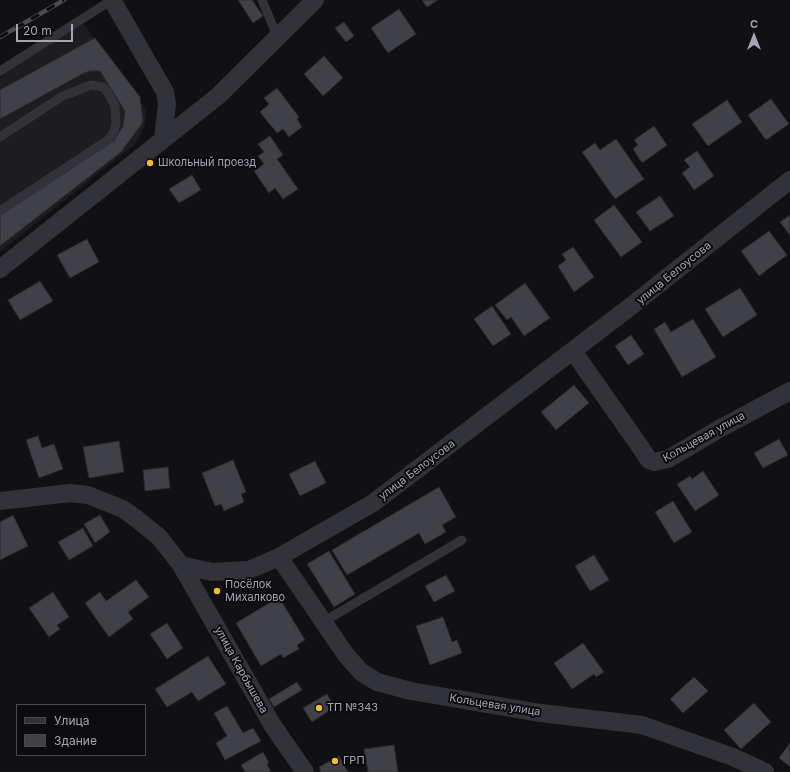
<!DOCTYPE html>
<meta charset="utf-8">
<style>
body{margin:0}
#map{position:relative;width:790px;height:772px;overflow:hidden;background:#111113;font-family:Inter,sans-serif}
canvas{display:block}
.legend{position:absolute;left:16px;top:704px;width:130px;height:52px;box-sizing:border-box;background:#0c0c0e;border:1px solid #484a50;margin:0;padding:5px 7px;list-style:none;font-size:12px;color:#a3a7b3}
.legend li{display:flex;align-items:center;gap:8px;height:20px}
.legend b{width:20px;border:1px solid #484a50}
.north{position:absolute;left:734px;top:16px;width:40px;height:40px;-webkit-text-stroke:3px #0c0c0e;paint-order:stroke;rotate:0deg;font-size:11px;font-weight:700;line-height:16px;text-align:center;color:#a3a7b3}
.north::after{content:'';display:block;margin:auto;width:14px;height:18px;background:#a3a7b3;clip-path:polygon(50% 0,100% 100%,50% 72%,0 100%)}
.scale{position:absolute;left:16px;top:24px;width:57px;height:18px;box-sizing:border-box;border:2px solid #a3a7b3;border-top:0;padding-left:5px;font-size:12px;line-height:14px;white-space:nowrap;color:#a3a7b3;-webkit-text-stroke:3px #0c0c0e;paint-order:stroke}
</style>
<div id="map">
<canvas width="790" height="772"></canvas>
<ul class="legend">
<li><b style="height:5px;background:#323338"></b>Улица</li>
<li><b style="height:11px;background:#404146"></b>Здание</li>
</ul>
<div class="north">С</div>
<div class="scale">20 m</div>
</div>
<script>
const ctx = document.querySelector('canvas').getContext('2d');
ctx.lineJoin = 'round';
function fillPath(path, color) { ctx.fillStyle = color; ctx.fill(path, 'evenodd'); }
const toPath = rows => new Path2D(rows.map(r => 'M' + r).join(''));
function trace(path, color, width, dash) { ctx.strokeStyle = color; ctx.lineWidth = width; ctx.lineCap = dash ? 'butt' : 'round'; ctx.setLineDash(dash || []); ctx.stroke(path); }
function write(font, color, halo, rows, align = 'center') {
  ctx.font = font + ' Inter,sans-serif'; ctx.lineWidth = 4; ctx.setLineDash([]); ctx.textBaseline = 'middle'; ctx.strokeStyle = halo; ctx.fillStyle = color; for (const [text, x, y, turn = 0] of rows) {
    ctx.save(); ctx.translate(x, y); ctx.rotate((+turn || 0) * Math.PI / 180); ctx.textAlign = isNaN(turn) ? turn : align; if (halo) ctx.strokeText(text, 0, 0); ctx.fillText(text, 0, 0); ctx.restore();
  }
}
const built = toPath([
 [79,17,147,111,144,128,135,144,0,252,0,71]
]);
const building = toPath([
 [238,0,252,0,263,16,253,23,238,0],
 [422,0,438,0,427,7,422,0],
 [399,9,416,34,388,53,371,28,399,9],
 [344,22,354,36,346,42,335,28,344,22],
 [95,38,140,97,143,122,121,152,0,246,0,211,114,141,123,126,125,111,100,71,90,71,84,73,0,119,0,90,95,38],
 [324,56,343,78,323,96,304,74,324,56],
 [277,88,299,117,297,119,302,127,289,137,283,129,277,133,260,112,269,104,264,98,277,88],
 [771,99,789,124,766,140,748,115,771,99],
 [727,100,742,122,708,146,692,124,727,100],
 [654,126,667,145,642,163,633,149,638,145,634,140,654,126],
 [270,136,283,155,277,159,298,189,283,199,275,188,269,193,254,171,264,164,258,156,264,152,258,144,270,136],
 [616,139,644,179,615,199,582,152,595,143,600,150,616,139],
 [697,151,714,176,694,190,682,173,690,167,684,160,697,151],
 [192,175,201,190,179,203,169,189,192,175],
 [660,196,674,216,650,231,636,212,660,196],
 [614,205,642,242,621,257,594,220,614,205],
 [790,215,790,233,789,234,780,222,790,215],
 [769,231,787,255,759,276,741,251,769,231],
 [87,239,99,262,70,278,57,255,87,239],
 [573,247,594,277,574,292,558,266,566,260,562,254,573,247],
 [40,281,53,301,20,320,8,300,40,281],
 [525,283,550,318,524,336,511,317,507,320,495,305,525,283],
 [740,288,757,315,723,337,705,309,740,288],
 [492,306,511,334,493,346,474,319,492,306],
 [693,319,716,357,682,377,654,329,665,322,671,332,693,319],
 [631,335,644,354,628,365,615,346,631,335],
 [574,385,589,403,556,430,541,412,574,385],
 [38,436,42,448,54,444,63,469,39,478,26,440,38,436],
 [779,439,788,455,763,468,754,453,779,439],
 [119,441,124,472,89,478,83,447,119,441],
 [233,460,246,492,241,494,244,502,224,511,221,504,215,506,202,473,233,460],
 [315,461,326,483,300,496,289,474,315,461],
 [168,467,170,488,145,491,143,470,168,467],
 [703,471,719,495,695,511,677,484,690,476,692,479,703,471],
 [439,487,456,517,442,525,446,532,425,544,419,533,347,575,332,550,439,487],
 [673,501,692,532,674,543,655,512,673,501],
 [13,515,28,546,0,560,0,522,13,515],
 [100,515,110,532,95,543,84,524,100,515],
 [83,528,93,546,69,560,58,542,83,528],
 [329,551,355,594,334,607,307,564,329,551],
 [594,555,609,580,590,591,575,566,594,555],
 [446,575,455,591,434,602,425,586,446,575],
 [136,580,149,597,128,612,133,619,109,637,85,603,100,592,106,601,136,580],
 [53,592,69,617,57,625,60,629,49,637,29,608,53,592],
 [279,597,305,640,297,645,299,649,283,658,281,654,261,666,236,623,279,597],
 [443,617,452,642,457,640,462,653,430,665,416,626,443,617],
 [167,623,183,648,167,659,150,634,167,623],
 [583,643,604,672,596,677,594,674,572,689,554,663,583,643],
 [208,656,226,684,198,701,192,692,167,707,155,689,208,656],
 [694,677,708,691,683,713,670,699,694,677],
 [297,682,302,690,274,707,269,699,297,682],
 [327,694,335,707,312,722,303,708,327,694],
 [754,703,771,722,741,749,724,730,754,703],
 [227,706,243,733,253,728,261,741,225,760,216,743,227,736,214,713,227,706],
 [790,743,790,765,789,766,779,758,790,743],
 [394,745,398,772,368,772,364,749,394,745],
 [263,752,269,763,267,764,271,772,245,772,241,765,263,752],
 [339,756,348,772,321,772,319,767,339,756]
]);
const service = toPath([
 [262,0,277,36],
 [0,71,112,0],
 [0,137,61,97,91,85,103,87,108,93,115,106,116,123,114,132,108,140,0,211],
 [323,622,462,540]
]);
const minor = toPath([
 [112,0,165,92,167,104,163,139],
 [0,269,218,96,315,0],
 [573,351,641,448,649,460,654,462,668,459,719,429,790,391],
 [0,501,70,493,88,495,123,509,133,516,159,537,181,565,212,572,249,570,279,557,373,503,630,307,790,180],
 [279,557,346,655,361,672,377,682,411,691,446,697,541,713,642,725,733,757,765,772],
 [181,565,273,726,305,772]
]);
const rail = toPath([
 [0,37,64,0]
]);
const markers = [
 [150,163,4,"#f0bb2c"],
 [217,591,4,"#f0bb2c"],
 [319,708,4,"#f0bb2c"],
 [335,761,4,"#f0bb2c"]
];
const poiNames = [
 ["Школьный проезд",158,163],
 ["Посёлок",225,585],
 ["Михалково",225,598],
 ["ТП №343",327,708],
 ["ГРП",343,761]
];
const streetNames = [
 ["улица Белоусова",674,273,-39],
 ["Кольцевая улица",704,437,-29],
 ["улица Белоусова",417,470,-37],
 ["улица Карбышева",241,670,61],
 ["Кольцевая улица",495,705,9]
];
fillPath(built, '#1d1d20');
fillPath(building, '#404146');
trace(building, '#2b2b2f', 1);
trace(service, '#323338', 9);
trace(minor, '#323338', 18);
trace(rail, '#494b51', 4.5);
trace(rail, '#0c0c0e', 3, [9]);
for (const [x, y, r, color] of markers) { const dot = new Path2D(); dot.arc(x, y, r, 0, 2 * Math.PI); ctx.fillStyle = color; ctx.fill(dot); trace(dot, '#0c0c0e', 1.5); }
write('11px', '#a3a7b3', '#0c0c0e', poiNames, 'left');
write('11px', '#a3a7b3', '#0c0c0e', streetNames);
</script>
